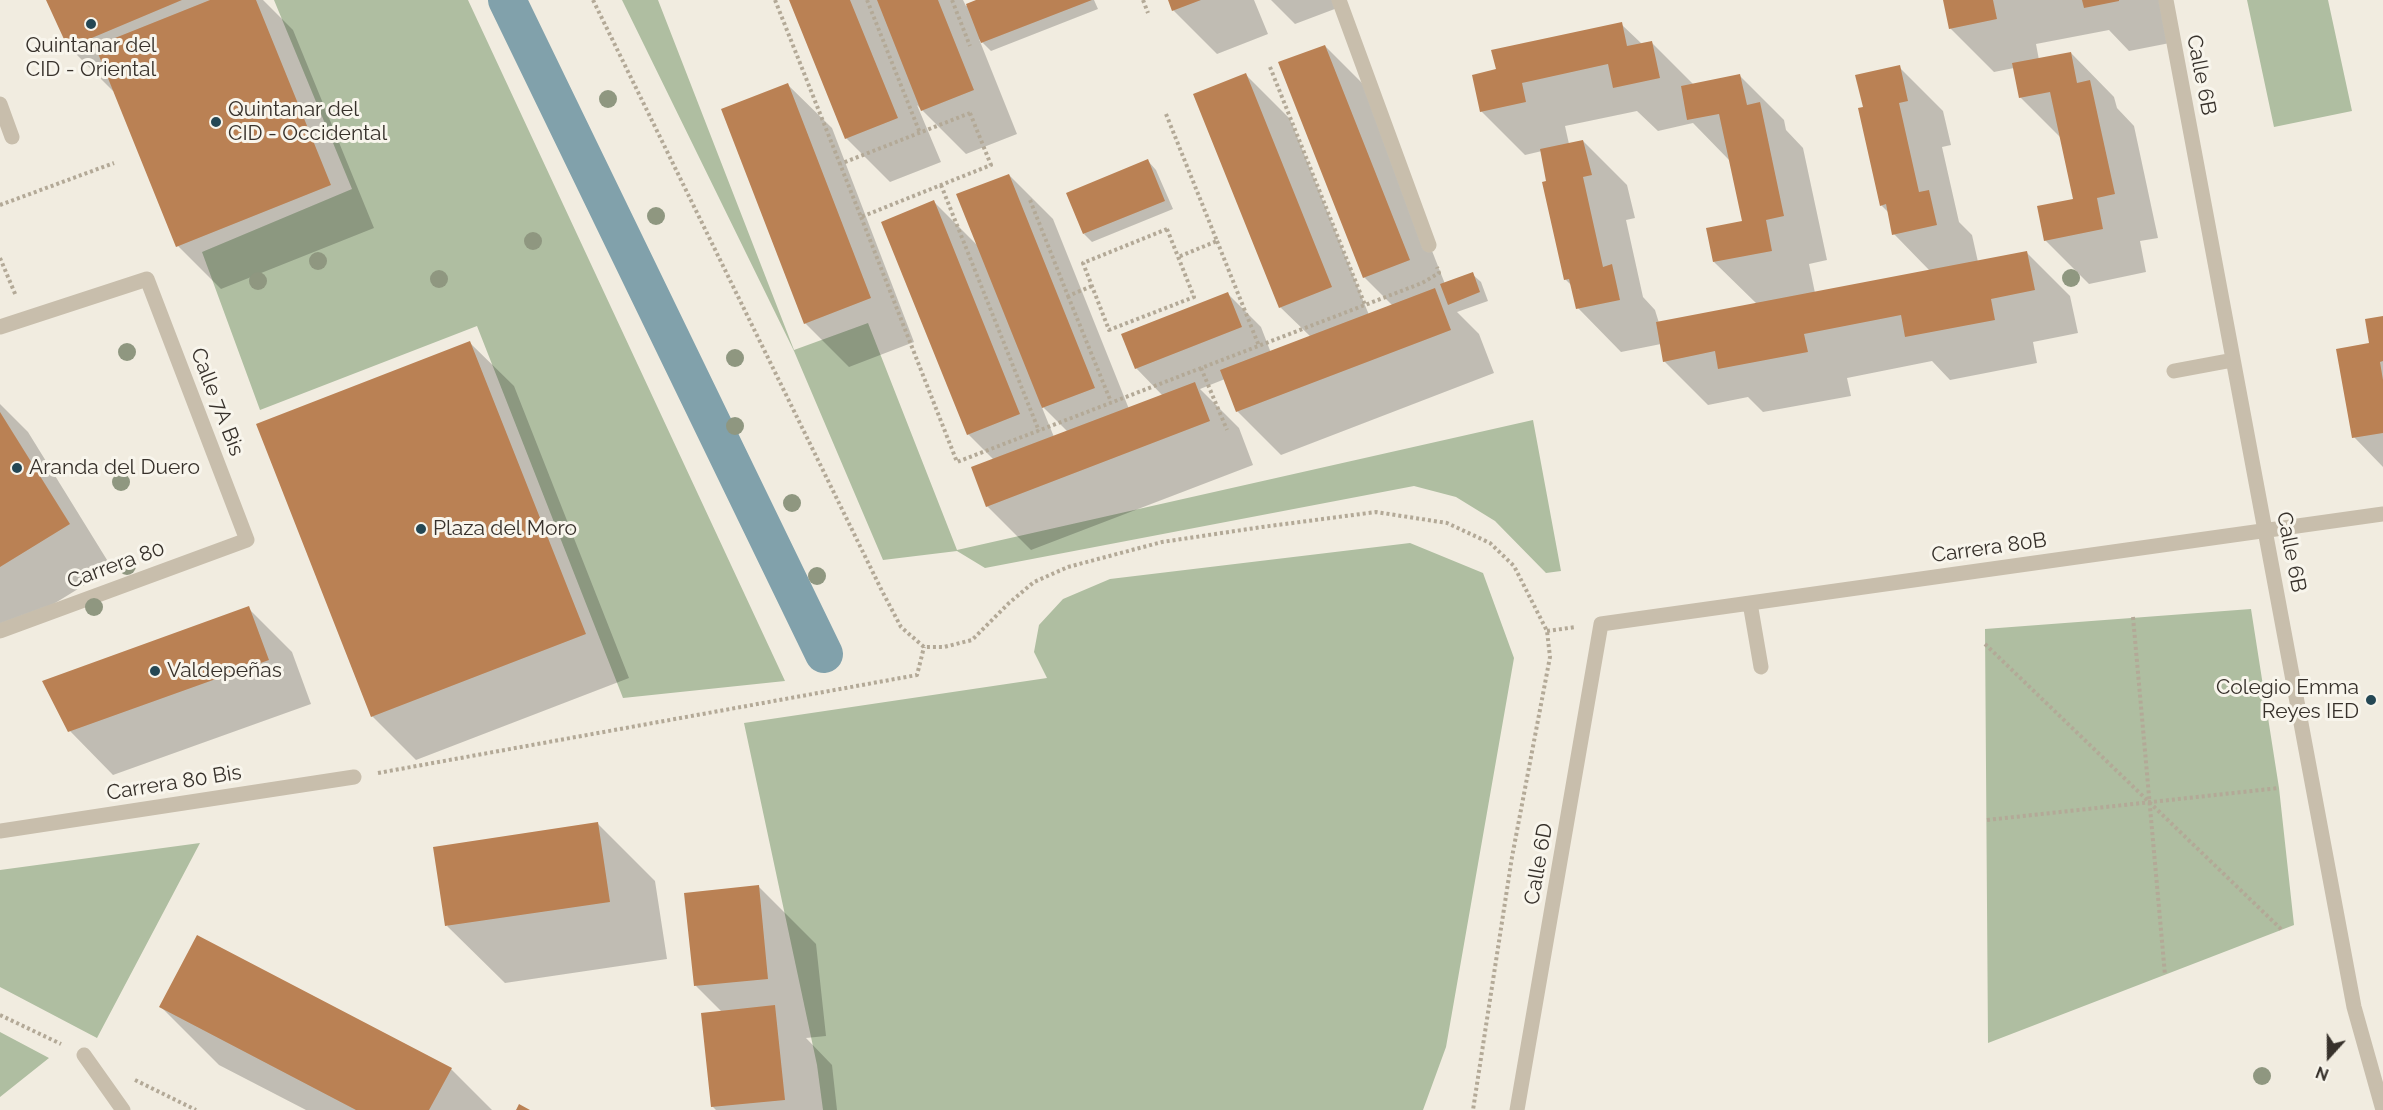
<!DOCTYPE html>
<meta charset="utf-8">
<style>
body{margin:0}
#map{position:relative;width:2383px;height:1110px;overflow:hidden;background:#f1ece0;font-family:Raleway,sans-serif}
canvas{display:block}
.north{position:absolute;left:2299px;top:1026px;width:60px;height:60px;-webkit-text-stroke:4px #f8f5ec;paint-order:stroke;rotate:201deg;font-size:16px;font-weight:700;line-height:24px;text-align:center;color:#37312b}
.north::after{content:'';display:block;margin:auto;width:21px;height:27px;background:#37312b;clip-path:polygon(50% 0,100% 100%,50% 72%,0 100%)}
</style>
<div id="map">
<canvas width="2383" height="1110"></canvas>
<div class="north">N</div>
</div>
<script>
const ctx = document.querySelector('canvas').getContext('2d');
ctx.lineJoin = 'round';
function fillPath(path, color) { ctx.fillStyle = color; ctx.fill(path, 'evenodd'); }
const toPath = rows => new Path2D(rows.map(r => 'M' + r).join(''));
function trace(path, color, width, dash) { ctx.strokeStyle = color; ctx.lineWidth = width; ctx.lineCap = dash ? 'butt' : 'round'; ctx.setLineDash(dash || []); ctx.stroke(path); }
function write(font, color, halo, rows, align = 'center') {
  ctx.font = font + ' Raleway,sans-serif'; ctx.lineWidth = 6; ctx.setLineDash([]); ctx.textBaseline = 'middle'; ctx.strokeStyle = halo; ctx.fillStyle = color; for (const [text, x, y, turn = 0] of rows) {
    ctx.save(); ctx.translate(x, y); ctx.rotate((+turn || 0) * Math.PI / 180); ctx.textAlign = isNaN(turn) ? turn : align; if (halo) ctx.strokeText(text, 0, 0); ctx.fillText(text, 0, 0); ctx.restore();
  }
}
const green = toPath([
 [274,0,468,0,785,681,623,698,477,326,260,410,202,252,352,189],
 [622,0,658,0,794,350,868,323,957,550,1533,420,1561,571,1546,573,1495,521,1456,497,1414,486,985,568,957,551,883,560,794,351],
 [2247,0,2328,0,2352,111,2274,127],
 [1410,543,1483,573,1514,658,1446,1047,1423,1110,823,1110,817,1065,744,723,1047,678,1034,652,1039,625,1063,599,1110,579],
 [2251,609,2279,788,2294,925,1988,1043,1985,629],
 [200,843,97,1038,0,987,0,870],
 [0,1032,49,1058,0,1097]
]);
const shadow = toPath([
 [48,0,263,0,293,30,374,228,221,289,178,246,114,90,113,91,69,47],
 [790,0,963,0,966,6,980,0,1094,0,1098,9,991,51,979,39,1017,134,966,154,917,105,941,162,890,182,846,138],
 [1169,0,1254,0,1268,34,1217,54,1173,10],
 [1271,0,1337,0,1340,7,1295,24],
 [1944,0,2163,0,2175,42,2129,51,2109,30,2036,44,2039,60,2071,53,2114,97,2117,108,2134,126,2158,238,2140,241,2146,272,2089,284,2045,240,2074,200,2061,138,2020,97,2014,68,1994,72,1950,28],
 [1621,24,1642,44,1651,42,1694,85,1740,76,1784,120,1786,130,1803,148,1827,260,1809,264,1815,293,1930,271,1894,234,1889,213,1881,205,1864,108,1899,67,1943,111,1951,145,1942,147,1959,222,1972,235,1978,262,2026,252,2070,296,2078,333,2033,342,2037,363,1950,380,1932,361,1847,378,1851,396,1763,412,1748,397,1708,405,1664,361,1661,344,1621,352,1578,308,1573,287,1565,279,1542,151,1525,155,1481,111,1497,71],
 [1637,111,1658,131,1693,123,1730,161,1744,222,1714,262,1757,304,1659,323,1655,310,1643,297,1626,220,1635,218,1627,185,1583,141,1569,144,1565,126],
 [1325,46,1369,90,1445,284,1472,274,1481,282,1488,301,1457,312,1479,334,1494,373,1281,455,1237,411,1225,379,1200,389,1239,428,1253,465,1031,550,987,506,994,460,968,434,934,202,980,248,1009,175,1053,219,1129,409,1163,396,1136,368,1228,294,1261,327,1271,353,1311,337,1280,307,1246,75,1290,119,1369,315,1393,306,1364,277],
 [1041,405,1068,432,1054,437],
 [788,85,832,128,914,342,849,367,805,323],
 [1148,161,1156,170,1173,209,1092,242,1084,234],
 [2383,317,2383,467,2354,437,2371,344],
 [470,343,514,386,629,678,416,760,372,716],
 [0,404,28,432,112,568,0,637],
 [248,608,292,652,311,704,113,775,70,731],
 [597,823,655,881,667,959,505,983,447,926],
 [758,886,816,944,826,1036,806,1038,832,1065,837,1110,716,1110,712,1106,722,1012,696,986],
 [161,1007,451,1069,492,1110,306,1110,219,1065]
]);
const canal = toPath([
 [507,0,824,654]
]);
const building = toPath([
 [46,0,182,0,68,48],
 [210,0,256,0,331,185,176,247,95,46],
 [789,0,850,0,898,118,845,139],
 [877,0,938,0,974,90,921,111],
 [976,0,1092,0,981,43,966,4],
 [1168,0,1201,0,1172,11],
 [1943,0,1993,0,1997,19,1949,29],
 [2082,0,2119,0,2119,1,2084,8],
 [1622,22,1627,46,1652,41,1660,78,1613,88,1608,64,1522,83,1526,102,1480,112,1472,75,1496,69,1491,50],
 [1325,45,1410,260,1363,278,1278,62],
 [2071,52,2077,83,2090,80,2115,194,2097,198,2103,229,2044,241,2037,206,2073,199,2050,92,2019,98,2012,63],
 [1900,65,1908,101,1899,103,1919,192,1929,190,1937,225,1892,235,1886,204,1880,206,1858,108,1863,107,1855,75],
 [1246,73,1332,287,1279,308,1193,94],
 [1740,74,1747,105,1760,102,1784,216,1766,220,1772,251,1713,262,1706,228,1742,221,1719,114,1687,120,1681,86],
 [788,83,871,298,804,324,721,109],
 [1583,140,1592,175,1583,177,1603,267,1612,264,1620,300,1576,309,1569,279,1564,280,1542,182,1546,181,1540,149],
 [1148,159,1165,201,1083,234,1066,193],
 [1009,174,1095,388,1042,408,956,194],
 [934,200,1020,414,967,435,881,222],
 [2027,251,2035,290,1991,299,1995,320,1905,337,1901,315,1804,334,1808,352,1718,369,1715,351,1663,362,1656,322],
 [1473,272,1480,292,1448,305,1440,284],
 [1435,288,1451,330,1236,412,1220,370],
 [1228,292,1242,327,1135,369,1121,334],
 [2383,316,2383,361,2380,362,2383,380,2383,433,2352,438,2336,349,2369,343,2365,319],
 [470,341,586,634,371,717,256,424],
 [1195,382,1210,421,986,507,971,467],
 [0,412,70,524,0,567],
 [249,606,269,660,68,732,42,681],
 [598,822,610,902,445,926,433,847],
 [759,885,768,979,694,986,684,893],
 [197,935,452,1068,429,1110,356,1110,159,1007],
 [775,1005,785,1100,711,1107,701,1013],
 [519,1104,530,1110,516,1110]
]);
const path = toPath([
 [593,0,882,591,901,627,924,647,944,647,972,640,1009,603,1034,582,1068,567,1162,542,1262,527,1376,512,1447,523,1490,543,1514,566,1547,631,1550,657,1512,857,1473,1110],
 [775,0,840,164],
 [867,0,920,133],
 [952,0,970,46],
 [1143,0,1148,13],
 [1270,67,1365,305],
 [970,113,991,165,861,217,840,164,970,113],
 [1166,114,1217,241,1178,257],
 [941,185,1039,431],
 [1030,200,1068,296,1092,286],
 [0,205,114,163],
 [861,217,957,462,1422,283,1439,273,1437,267],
 [1167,229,1194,297,1109,330,1083,263,1167,229],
 [1217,241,1259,346],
 [0,258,16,296],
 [1068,296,1111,402],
 [1201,368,1227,430],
 [2133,617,2165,975],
 [1547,631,1576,627],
 [1985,644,2282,930],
 [378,773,917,675,924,647],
 [1987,820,2279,788],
 [0,1015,61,1044],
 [135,1080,196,1110]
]);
const minor = toPath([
 [1339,0,1429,245],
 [2166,0,2354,1007,2383,1110],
 [0,104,12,137],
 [0,327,147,279,247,540,0,631],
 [2174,371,2233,360],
 [1750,603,1761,667],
 [0,831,354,777],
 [84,1055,123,1110],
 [1517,1110,1601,624,2383,514]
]);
const trees = [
 [608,99],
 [656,216],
 [533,241],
 [318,261],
 [2071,278],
 [439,279],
 [258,281],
 [127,352],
 [735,358],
 [735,426],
 [121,482],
 [792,503],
 [127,566],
 [817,576],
 [94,607],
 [2262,1076]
];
const markers = [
 [91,24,6,"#244754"],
 [216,122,6,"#244754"],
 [17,468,6,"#244754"],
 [421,529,6,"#244754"],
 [155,671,6,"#244754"],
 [2371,700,6,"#244754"]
];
const poiNames = [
 ["Quintanar del",91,46,"center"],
 ["CID - Oriental",91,70,"center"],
 ["Quintanar del",228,110],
 ["CID - Occidental",228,134],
 ["Aranda del Duero",29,468],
 ["Plaza del Moro",433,529],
 ["Valdepeñas",167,671],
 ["Colegio Emma",2359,688,"right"],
 ["Reyes IED",2359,712,"right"]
];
const streetNames = [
 ["Calle 6B",2201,75,79],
 ["Calle 7A Bis",217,402,69],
 ["Carrera 80B",1989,548,-8],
 ["Calle 6B",2291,552,79],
 ["Carrera 80",116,565,-20],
 ["Carrera 80 Bis",174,783,-9],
 ["Calle 6D",1539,864,-80]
];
fillPath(green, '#afbea1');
fillPath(shadow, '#0003');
trace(canal, '#81a1ab', 38);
fillPath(building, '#ba8154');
trace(path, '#b3a997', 4, [3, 3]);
trace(minor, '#c8beac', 15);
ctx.fillStyle = '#8f9780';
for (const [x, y] of trees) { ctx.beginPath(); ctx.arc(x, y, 9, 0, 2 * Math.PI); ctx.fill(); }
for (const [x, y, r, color] of markers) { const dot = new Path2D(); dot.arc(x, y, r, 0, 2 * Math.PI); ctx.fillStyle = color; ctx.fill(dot); trace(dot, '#f8f5ec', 2); }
write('21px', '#37312b', '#f8f5ec', poiNames, 'left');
write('21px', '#37312b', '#f8f5ec', streetNames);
</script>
